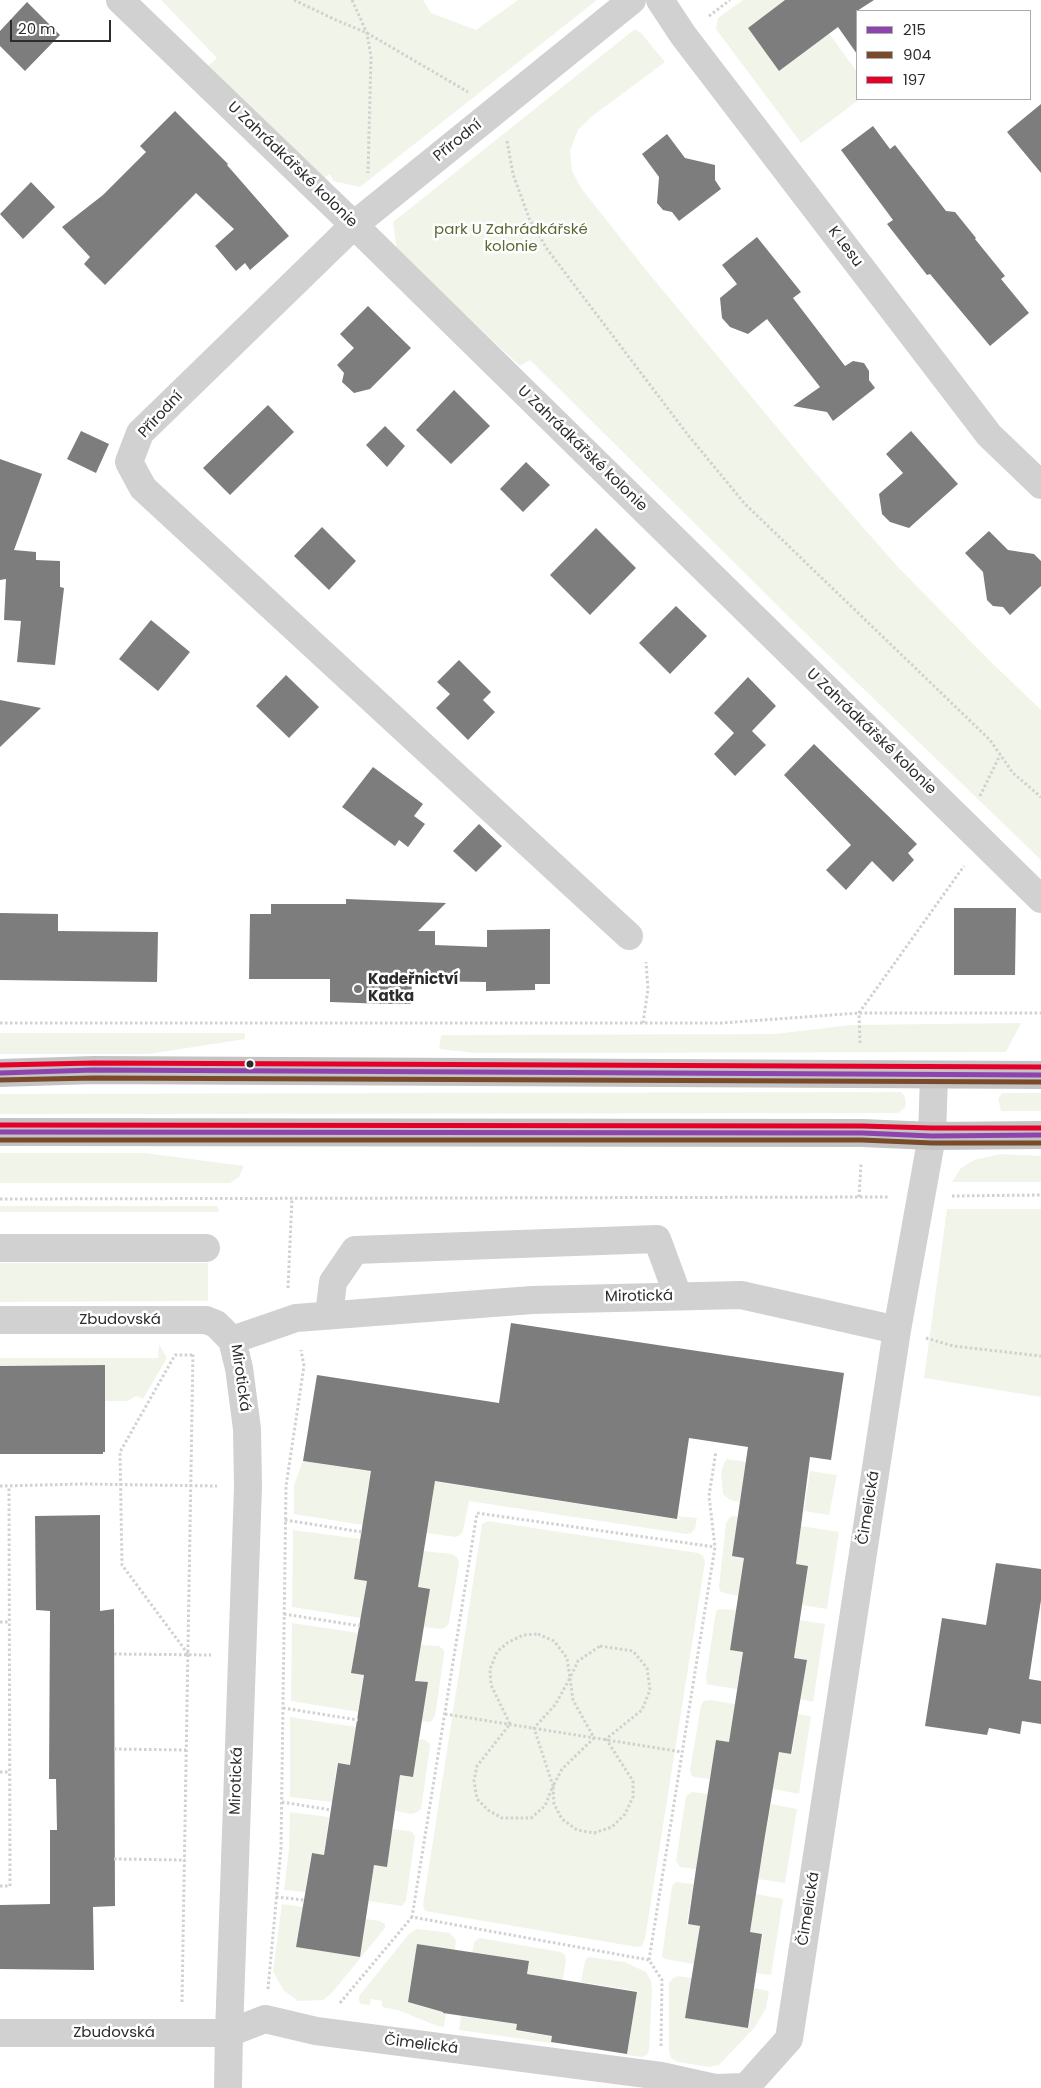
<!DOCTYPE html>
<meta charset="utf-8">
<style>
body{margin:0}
#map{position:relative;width:1041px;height:2088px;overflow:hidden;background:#fff;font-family:Poppins,sans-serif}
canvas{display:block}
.legend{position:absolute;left:856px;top:10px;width:175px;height:90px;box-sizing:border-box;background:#fff;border:1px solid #ababab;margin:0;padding:6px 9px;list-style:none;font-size:15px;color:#2c2c2c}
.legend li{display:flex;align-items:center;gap:10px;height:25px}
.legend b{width:25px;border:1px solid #ababab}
.scale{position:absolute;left:10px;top:20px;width:101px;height:22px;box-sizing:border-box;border:2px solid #2c2c2c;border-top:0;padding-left:6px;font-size:15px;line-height:18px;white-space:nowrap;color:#2c2c2c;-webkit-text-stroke:4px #fff;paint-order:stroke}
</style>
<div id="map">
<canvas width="1041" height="2088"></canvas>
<ul class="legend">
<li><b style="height:6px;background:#8e44ad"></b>215</li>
<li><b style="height:6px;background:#7a4b2a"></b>904</li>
<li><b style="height:6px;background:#e4002b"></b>197</li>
</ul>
<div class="scale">20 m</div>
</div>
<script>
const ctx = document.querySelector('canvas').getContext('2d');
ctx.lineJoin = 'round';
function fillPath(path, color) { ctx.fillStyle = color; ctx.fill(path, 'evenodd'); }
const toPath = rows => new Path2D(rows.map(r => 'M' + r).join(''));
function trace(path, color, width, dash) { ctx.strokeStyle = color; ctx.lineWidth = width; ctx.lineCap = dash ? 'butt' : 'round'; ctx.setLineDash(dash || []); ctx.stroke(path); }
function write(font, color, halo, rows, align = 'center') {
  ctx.font = font + ' Poppins,sans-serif'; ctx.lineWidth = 5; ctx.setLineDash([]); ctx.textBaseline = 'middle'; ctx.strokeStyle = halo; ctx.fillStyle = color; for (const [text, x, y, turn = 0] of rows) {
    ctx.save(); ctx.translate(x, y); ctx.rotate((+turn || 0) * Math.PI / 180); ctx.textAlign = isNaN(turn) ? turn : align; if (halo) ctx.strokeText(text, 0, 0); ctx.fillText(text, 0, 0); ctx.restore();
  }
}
const green = toPath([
 [161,0,423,0,431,13,476,30,518,0,597,0,360,187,333,181,330,174,322,179,208,66,217,58],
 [743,0,805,0,857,72,857,99,860,99,801,143,716,29,718,18],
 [784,1,779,70,748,28],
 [635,29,641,33,665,62,591,117,578,130,570,151,572,171,581,188,646,270,811,468,897,566,990,661,1041,710,1041,860,793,621,530,360,520,366,397,252,393,222],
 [1021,1023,1006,1052,474,1053,439,1049,441,1035,774,1034,851,1025],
 [0,1033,245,1033,245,1039,149,1054,0,1054],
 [901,1092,904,1095,906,1102,905,1108,898,1113,0,1114,0,1094],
 [1002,1093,1041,1093,1041,1111,1001,1111,998,1099],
 [0,1153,145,1153,244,1166,239,1177,230,1183,0,1183],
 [1000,1154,1041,1156,1041,1182,952,1182,961,1168,974,1160],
 [0,1206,217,1206,219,1212,0,1212],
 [947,1209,1041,1209,1041,1397,924,1378],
 [0,1263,208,1263,208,1301,0,1302],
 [159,1344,167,1358,143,1399,136,1396,128,1401,105,1401,104,1365,0,1366,0,1358,158,1358],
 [727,1459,746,1462,746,1464,740,1502,730,1500,723,1494,721,1473,724,1463],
 [303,1461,381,1473,379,1487,368,1485,363,1525,294,1514,294,1485],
 [810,1471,837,1475,829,1515,804,1511],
 [414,1478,681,1520,677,1516,697,1518,695,1529,691,1533,686,1534,469,1501,463,1531,460,1535,456,1537,426,1533],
 [733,1516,738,1517,732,1556,744,1558,739,1596,724,1593,720,1591,719,1587,726,1523,730,1517],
 [488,1521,698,1553,703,1556,705,1562,645,1939,642,1946,637,1947,425,1911,423,1905,482,1524],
 [801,1526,839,1532,827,1609,801,1605,808,1566,796,1564],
 [293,1530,361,1539,367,1581,361,1618,292,1607],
 [423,1551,452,1554,457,1557,459,1563,449,1623,445,1628,440,1629,424,1627,430,1589,418,1587],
 [719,1609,737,1610,730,1650,743,1652,737,1689,710,1685,707,1684,706,1677,716,1611],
 [799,1620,825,1624,813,1702,800,1699,807,1660,794,1658],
 [292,1623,359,1633,364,1675,358,1712,291,1701],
 [421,1645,439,1646,444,1650,444,1655,435,1716,432,1721,428,1722,421,1721,428,1683,415,1681],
 [709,1700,735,1704,729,1742,716,1740,710,1779,694,1777,691,1775,690,1770,701,1705,704,1701],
 [798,1714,811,1716,799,1794,773,1789,779,1752,792,1754],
 [290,1717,356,1727,350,1765,337,1763,332,1802,290,1797],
 [419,1739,426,1740,430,1744,430,1747,421,1809,417,1812,412,1814,395,1811,400,1775,413,1777],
 [692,1792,708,1794,696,1869,680,1867,676,1861,686,1796],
 [771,1804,797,1809,785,1883,758,1879],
 [290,1812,329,1817,324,1855,311,1853,305,1892,284,1890,289,1849],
 [392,1829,409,1831,413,1833,415,1837,406,1901,402,1906,368,1901,374,1865],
 [676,1882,694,1884,687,1922,687,1924,700,1926,694,1964,665,1959,662,1956,672,1886],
 [756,1894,783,1899,771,1975,756,1973,763,1934,750,1932],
 [282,1904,303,1907,296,1947,360,1957,366,1919,380,1921,385,1924,385,1928,331,1994,323,2000,298,2001,283,1990,273,1971],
 [417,1929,450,1933,456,1940,455,1950,417,1944,408,2001,444,2007,443,2013,446,2014,444,2027,437,2026,398,2010,382,2007,382,2001,371,1999,370,2005,361,2004,359,2001,359,1996,409,1934],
 [480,1938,561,1952,565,1955,566,1959,563,1980,527,1974,529,1961,472,1953,474,1943,476,1940],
 [588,1957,625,1962,646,1972,651,1981,652,1990,649,2050,647,2055,641,2057,627,2055,637,1991,581,1982,585,1961],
 [678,1976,692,1978,685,2018,749,2028,754,1988,769,1991,766,2008,755,2027,719,2065,709,2067,678,2062,671,2058,669,2051,669,1983,673,1978],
 [461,2016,517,2024,516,2031,552,2036,551,2043,459,2030]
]);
const building = toPath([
 [785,0,874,0,857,11,857,54,838,27,779,71,748,28],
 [27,2,60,35,25,71,0,46,0,31],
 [1041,104,1041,173,1007,132],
 [175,111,228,164,227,165,289,236,250,270,245,263,236,271,215,246,234,229,196,193,105,285,84,264,90,257,62,227,103,195,146,152,140,146],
 [873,126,890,149,895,145,946,211,955,212,976,238,975,239,1005,276,1001,279,1029,313,990,346,930,274,927,275,887,224,893,220,841,150],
 [667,134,685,158,715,165,715,180,721,189,679,221,672,212,663,210,657,203,659,177,642,154],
 [31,182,55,207,23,239,0,214],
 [757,237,801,292,793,298,845,366,853,361,864,363,869,371,869,380,875,388,833,421,827,412,793,406,820,387,767,319,748,334,730,327,722,318,720,298,737,284,722,265],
 [368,306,411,348,370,389,354,393,342,382,344,373,337,365,354,348,340,334],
 [454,390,490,426,451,464,416,430],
 [268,405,294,432,230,495,203,468],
 [385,426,405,446,387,467,366,445],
 [81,431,109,444,96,473,67,459],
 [911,431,958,484,909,528,890,522,882,514,879,494,903,473,886,454],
 [0,459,42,474,14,550,36,552,36,560,60,561,60,587,64,588,55,665,17,662,21,621,4,620,6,579,0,580],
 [526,462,550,485,523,512,500,489],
 [322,527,356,561,329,590,294,556],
 [596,528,636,568,590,615,550,575],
 [989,531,1008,550,1034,554,1041,561,1041,586,1010,615,1003,607,993,606,987,600,983,572,965,553],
 [676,606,707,636,670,674,639,643],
 [151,620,190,652,158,691,119,659],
 [459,660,491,692,483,700,495,712,468,740,436,708,450,694,437,682],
 [286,675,319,707,289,738,256,706],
 [748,677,776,706,752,731,766,745,735,776,714,754,734,733,714,713],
 [0,700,41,708,0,747],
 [814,744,917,844,908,853,914,860,893,882,872,861,846,890,826,870,851,845,784,775],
 [373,767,423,804,414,816,425,824,408,847,399,840,395,846,342,807],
 [479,824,502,846,476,872,453,851],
 [346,899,446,903,418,931,435,931,435,945,487,947,487,930,550,929,550,984,535,984,535,990,486,991,486,982,412,981,411,1004,387,1004,330,1002,330,979,249,979,250,914,271,914,271,904,346,904],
 [954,908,1016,908,1015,975,954,975],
 [0,913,58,914,58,931,158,932,157,982,0,980],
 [511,1323,844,1373,831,1460,810,1457,796,1564,808,1566,794,1658,807,1660,791,1754,779,1752,764,1842,750,1932,762,1934,748,2028,685,2018,700,1926,688,1924,696,1869,716,1740,729,1742,743,1652,730,1650,744,1558,732,1556,748,1447,689,1438,677,1519,435,1481,418,1587,430,1589,415,1681,428,1682,413,1777,400,1775,387,1867,374,1865,360,1957,296,1947,312,1853,324,1855,338,1763,350,1765,364,1675,351,1673,367,1581,354,1579,371,1471,303,1461,317,1375,499,1403],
 [105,1365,105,1452,103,1452,103,1454,0,1454,0,1366],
 [100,1515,100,1611,114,1609,115,1906,93,1907,94,1970,0,1969,0,1905,50,1904,50,1830,57,1830,56,1779,49,1779,50,1611,36,1610,35,1516],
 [996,1563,1041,1569,1041,1600,1029,1679,1041,1681,1041,1724,1022,1721,1020,1734,989,1728,987,1735,925,1726,942,1618,986,1625],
 [417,1944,529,1961,527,1974,637,1992,627,2054,551,2042,552,2036,516,2030,517,2024,443,2013,443,2012,408,2002]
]);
const path = toPath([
 [294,0,336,20,367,33,468,92],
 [352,0,367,33,371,57,368,173],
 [709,16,730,0],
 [507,141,513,174,529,218,547,249,688,435,745,504,990,740,1013,773,1041,797],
 [980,796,1000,755],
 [0,1023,722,1023,859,1013,1041,1013],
 [643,1023,648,989,646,962],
 [860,1043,859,1013,964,866],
 [952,1196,1041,1195],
 [859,1197,861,1164],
 [0,1199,890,1197],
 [288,1288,292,1198],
 [926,1338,953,1346,1041,1356],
 [0,1486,84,1484,217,1486],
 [285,1520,362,1532],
 [284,1614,360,1626],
 [0,1622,10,1622],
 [538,1634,554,1641,567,1658,570,1678,555,1705,534,1728,553,1786,545,1806,531,1818,502,1818,488,1810,477,1799,474,1781,477,1766,510,1724,491,1685,490,1669,497,1652,507,1643,523,1635,538,1634],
 [600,1646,633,1651,647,1668,650,1690,642,1710,606,1739,633,1781,633,1797,625,1814,612,1827,594,1833,577,1830,562,1819,554,1804,553,1786,562,1769,594,1738,573,1700,570,1678,578,1661,600,1646],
 [114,1654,211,1655],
 [188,1654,122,1565,120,1452,175,1355,192,1355],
 [283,1708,358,1720],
 [445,1714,682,1752],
 [114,1749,186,1750],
 [0,1772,10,1772],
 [282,1802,331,1810],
 [114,1859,185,1860],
 [0,1886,10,1886,9,1486],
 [276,1897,304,1900],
 [649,1960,715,1547,709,1496,716,1451],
 [268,1989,281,1848,286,1486,304,1366,301,1350],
 [182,2002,193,1352],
 [340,2003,412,1917],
 [661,2046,662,1980,649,1960,412,1917,477,1513,715,1547]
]);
const minor = toPath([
 [120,0,354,225,1041,899],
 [660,0,683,35,989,435,1041,485],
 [629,936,143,488,129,462,140,433,354,225,632,0],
 [0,1248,206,1248],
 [329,1315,333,1282,355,1250,657,1239,678,1296],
 [0,1320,206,1320,216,1324,232,1340,239,1368,247,1429,248,1487,229,2033,228,2088],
 [232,1340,296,1318,532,1300,741,1295,897,1330],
 [0,2033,229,2033,265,2019,316,2031,661,2076,715,2088,746,2087,789,2039,897,1330,932,1136,934,1076]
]);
const major = toPath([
 [0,1073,94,1070,1041,1075],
 [0,1132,862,1133,932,1136,1041,1135]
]);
const bus1 = toPath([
 [0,1073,94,1070,1041,1075],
 [0,1132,862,1133,932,1136,1041,1135]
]);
const bus2 = toPath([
 [0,1080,94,1078,1041,1082],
 [0,1140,862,1140,932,1143,1041,1143]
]);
const bus3 = toPath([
 [0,1065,94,1063,1041,1067],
 [0,1125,862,1126,932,1128,1041,1128]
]);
const markers = [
 [358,989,5,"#767676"],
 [250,1064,4.5,"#2c2c2c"]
];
const streetNames = [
 ["Přírodní",458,141,-39],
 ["U Zahrádkářské kolonie",292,165,44],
 ["K Lesu",845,247,53],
 ["Přírodní",161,415,-47],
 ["U Zahrádkářské kolonie",582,449,44],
 ["U Zahrádkářské kolonie",871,732,44],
 ["Mirotická",639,1297,-1],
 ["Zbudovská",120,1320],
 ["Mirotická",240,1378,82],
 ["Čimelická",869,1508,-81],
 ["Mirotická",237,1781,-88],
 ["Čimelická",809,1909,-81],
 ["Zbudovská",114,2033],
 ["Čimelická",421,2045,7]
];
const parkNames = [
 ["park U Zahrádkářské",511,230],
 ["kolonie",511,247]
];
const poiNames = [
 ["Kadeřnictví",368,980],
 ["Katka",368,997]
];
fillPath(green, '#f1f5e9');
fillPath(building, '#7d7d7d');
trace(path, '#d1d1d1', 3, [2.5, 2.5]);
trace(minor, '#d1d1d1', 28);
trace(major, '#c4c4c4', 28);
trace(bus1, '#8e44ad', 5);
trace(bus2, '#7a4b2a', 5);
trace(bus3, '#e4002b', 5);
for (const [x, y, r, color] of markers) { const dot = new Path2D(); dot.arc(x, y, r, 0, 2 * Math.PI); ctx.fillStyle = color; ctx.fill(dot); trace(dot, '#fff', 2); }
write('15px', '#2c2c2c', '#fff', streetNames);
write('15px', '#586b35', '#fff', parkNames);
write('bold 15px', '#2c2c2c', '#fff', poiNames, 'left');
</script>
